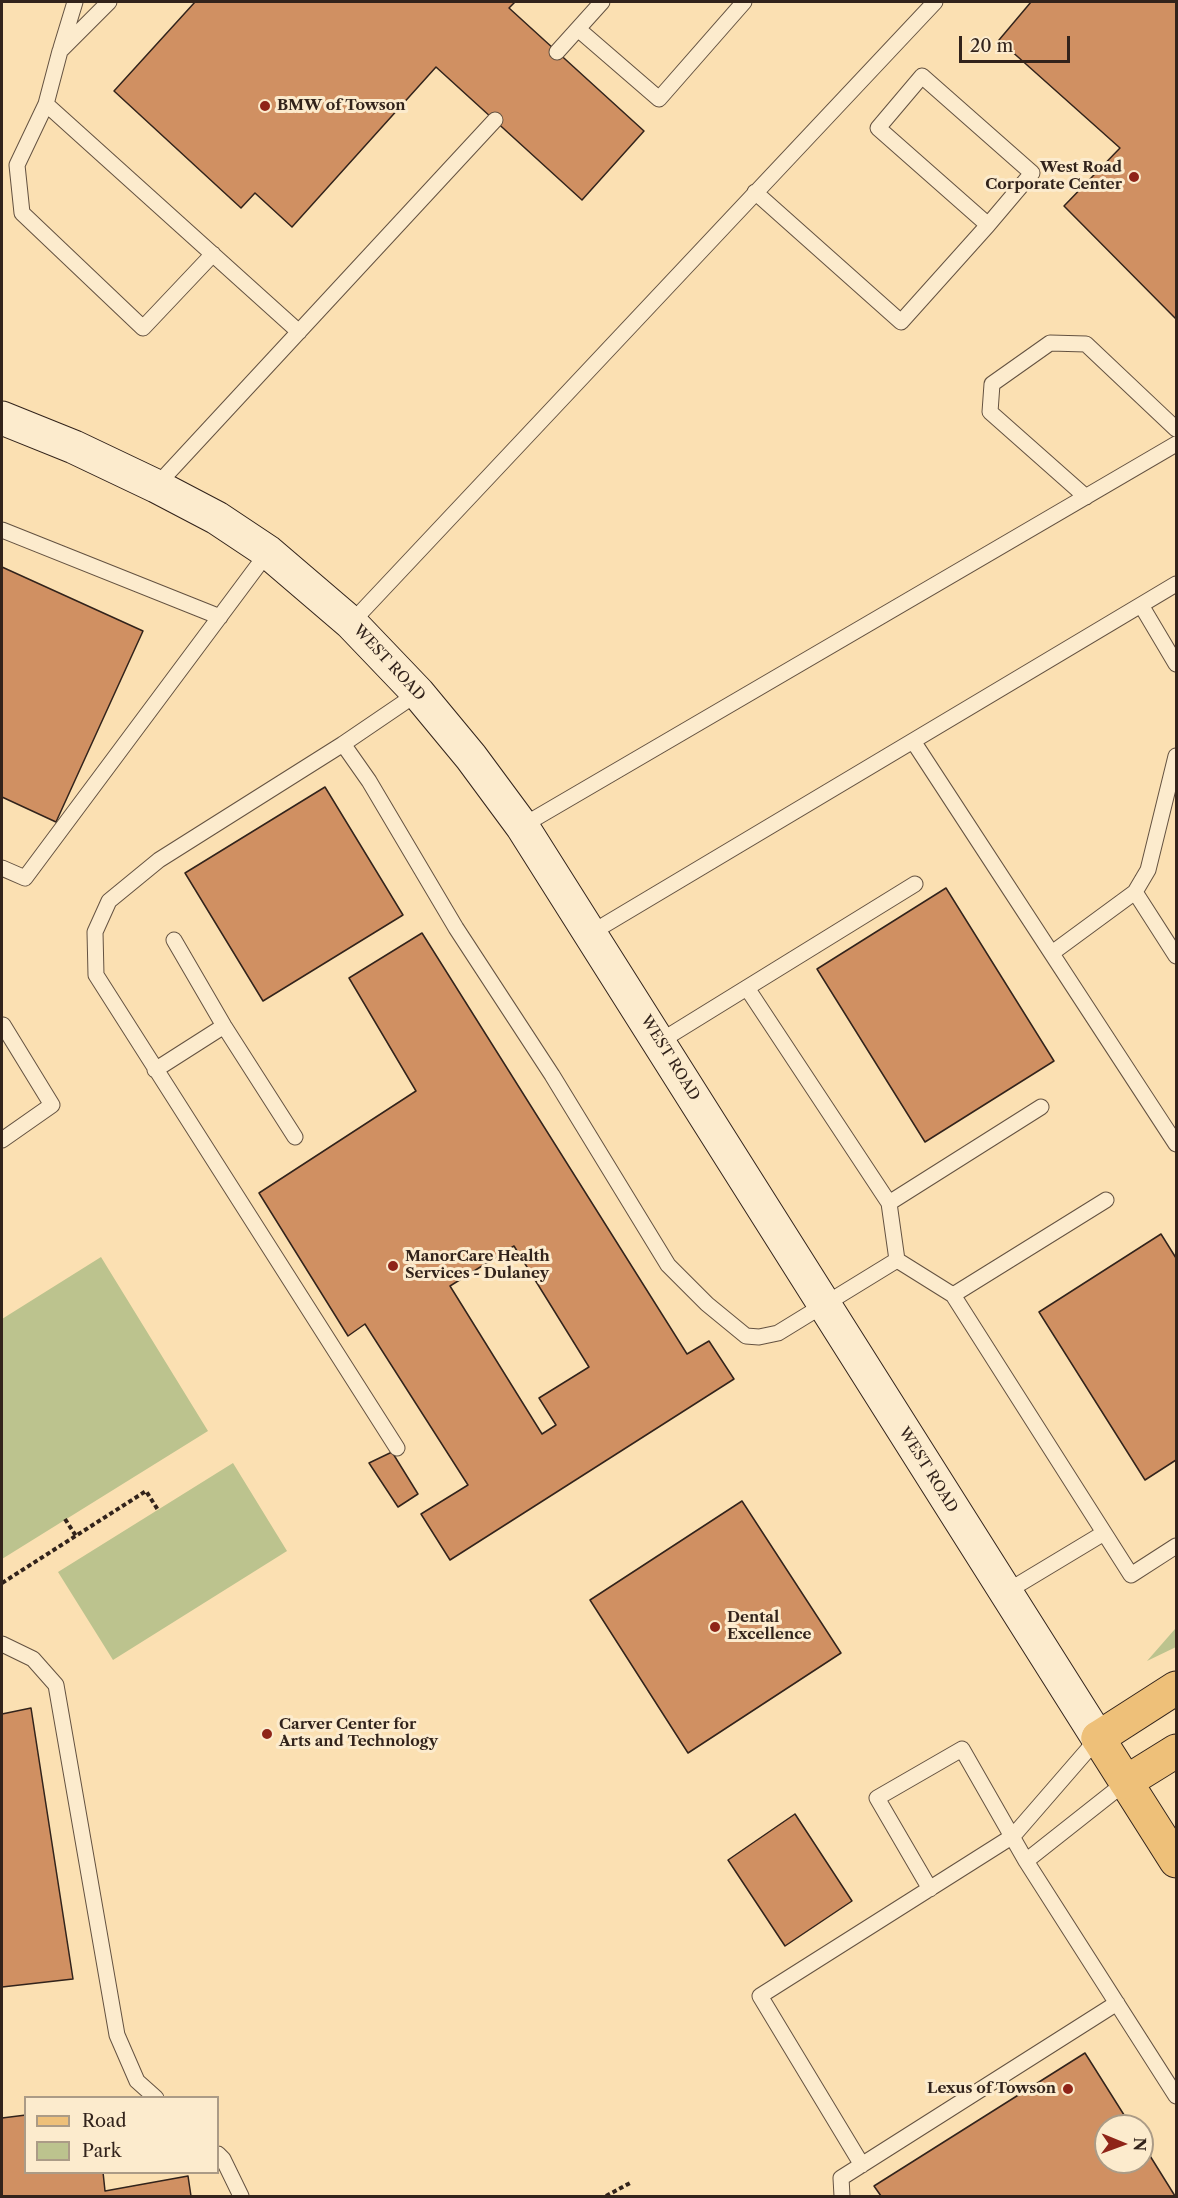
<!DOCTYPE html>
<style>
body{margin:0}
#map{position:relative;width:1178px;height:2198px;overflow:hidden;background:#fbe0b2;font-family:"Libre Caslon Text",serif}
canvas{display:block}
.frame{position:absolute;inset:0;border:3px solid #32231b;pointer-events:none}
.legend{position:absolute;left:24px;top:2096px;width:195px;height:78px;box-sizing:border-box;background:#fcebcd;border:2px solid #ab9b86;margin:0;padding:8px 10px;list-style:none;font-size:18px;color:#32231b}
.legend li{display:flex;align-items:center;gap:12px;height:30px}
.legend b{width:30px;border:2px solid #ab9b86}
.north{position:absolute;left:1094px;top:2114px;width:60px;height:60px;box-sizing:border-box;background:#fcebcd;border:2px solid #ab9b86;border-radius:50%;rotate:91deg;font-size:16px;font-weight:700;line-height:24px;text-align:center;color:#32231b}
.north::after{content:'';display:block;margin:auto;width:21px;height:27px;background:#8f2418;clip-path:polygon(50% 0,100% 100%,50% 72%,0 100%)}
.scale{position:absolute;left:959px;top:36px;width:111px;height:27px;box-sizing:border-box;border:3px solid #32231b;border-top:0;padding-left:8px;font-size:18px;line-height:21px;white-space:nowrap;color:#32231b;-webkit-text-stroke:4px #fcebcd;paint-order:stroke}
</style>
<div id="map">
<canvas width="1178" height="2198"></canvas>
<div class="frame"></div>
<ul class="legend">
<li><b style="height:8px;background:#eec079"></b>Road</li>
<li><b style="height:16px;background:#bcc38e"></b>Park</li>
</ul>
<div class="north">N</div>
<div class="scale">20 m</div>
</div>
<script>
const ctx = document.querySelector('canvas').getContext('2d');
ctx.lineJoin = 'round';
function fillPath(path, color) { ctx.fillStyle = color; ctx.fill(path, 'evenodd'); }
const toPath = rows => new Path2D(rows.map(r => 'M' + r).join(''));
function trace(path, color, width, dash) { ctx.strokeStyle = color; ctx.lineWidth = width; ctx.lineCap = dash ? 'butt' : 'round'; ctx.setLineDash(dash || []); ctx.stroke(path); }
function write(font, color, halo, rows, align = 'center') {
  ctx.font = font + ' "Libre Caslon Text",serif'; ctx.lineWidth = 6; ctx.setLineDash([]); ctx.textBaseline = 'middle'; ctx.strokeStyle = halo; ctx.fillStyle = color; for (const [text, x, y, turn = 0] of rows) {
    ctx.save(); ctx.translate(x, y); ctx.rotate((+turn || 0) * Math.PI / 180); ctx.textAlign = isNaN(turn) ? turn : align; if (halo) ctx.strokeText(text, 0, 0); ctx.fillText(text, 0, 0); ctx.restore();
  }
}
const green = toPath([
 [101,1257,208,1431,2,1559,2,1319],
 [233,1463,287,1551,113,1660,58,1572],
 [1176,1628,1176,1647,1147,1661,1175,1629]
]);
const building = toPath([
 [195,2,515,2,509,8,644,131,582,200,436,67,292,227,255,193,241,208,114,91,195,2],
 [1031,2,1176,2,1176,319,1064,206,1120,148,999,40,1031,2],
 [2,567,143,631,56,822,2,797,2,567],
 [325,787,403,915,263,1001,185,873,325,787],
 [946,888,1054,1061,925,1142,817,969,946,888],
 [422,933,687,1354,709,1341,734,1379,450,1560,421,1514,468,1485,365,1324,348,1336,259,1193,416,1091,349,978,422,933],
 [514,1246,589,1367,539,1398,556,1425,542,1434,450,1286,514,1246],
 [1161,1234,1176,1258,1176,1460,1145,1480,1039,1312,1161,1234],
 [392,1452,418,1494,398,1507,369,1463,392,1452],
 [742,1501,841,1653,688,1753,590,1600,742,1501],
 [31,1708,73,1979,2,1987,2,1714,31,1708],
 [795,1814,852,1901,785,1946,728,1860,795,1814],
 [1085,2053,1131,2126,1106,2126,1106,2162,1142,2162,1142,2143,1175,2196,881,2196,874,2186,1085,2053],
 [26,2115,26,2172,103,2172,105,2191,188,2176,191,2196,2,2196,2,2118,26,2115]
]);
const path = toPath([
 [65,1519,76,1536],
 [2,1583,146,1491,158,1510],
 [606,2196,630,2183]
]);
const lane = toPath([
 [109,2,60,51,46,104,299,332],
 [578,29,659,99,744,2],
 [61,48,75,2],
 [557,52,602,2],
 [46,104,17,165,22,213,143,328,213,254],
 [755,192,901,322,988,225,1032,173,922,76,878,128,988,225],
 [156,486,495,120],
 [1086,497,990,412,992,384,1050,343,1086,344,1176,429],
 [2,530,220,617],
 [1141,605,1176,664],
 [351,623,935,2],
 [913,741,1176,1144],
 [343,744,369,781,456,928,552,1075,668,1265,707,1304,746,1336,759,1337,778,1333,897,1260,889,1203,747,988],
 [522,826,1176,444],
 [2,868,25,878,268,552],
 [1135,892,1176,956],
 [591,933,1176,584],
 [174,940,224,1026,295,1137],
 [1052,953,1135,892,1148,870,1176,756],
 [2,1027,3,1025,52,1105,2,1140],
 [659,1042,915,884],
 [155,1070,224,1026],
 [889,1203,1041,1107],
 [897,1260,953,1295,1131,1575,1176,1546],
 [953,1295,1106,1200],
 [397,1448,96,975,95,932,109,901,159,860,343,744,418,693],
 [1006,1592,1104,1533],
 [2,1644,33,1659,56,1685,117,2035,137,2081,156,2098],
 [1026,1861,1126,1782],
 [930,1889,877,1798,962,1749,1026,1861,1176,2096],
 [218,2154,223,2159,241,2196],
 [862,2165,760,1996,1013,1836,1098,1738],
 [842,2196,841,2178,1117,2003]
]);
const secondary = toPath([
 [2,418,74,447,156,486,217,518,268,552,351,623,418,693,471,757,522,826,1098,1738]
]);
const primary = toPath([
 [1098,1738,1176,1861]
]);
const highway = toPath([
 [1098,1738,1176,1688],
 [1126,1782,1176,1751]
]);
const markers = [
 [265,106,6,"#8f2418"],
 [1134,177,6,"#8f2418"],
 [393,1266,6,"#8f2418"],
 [715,1627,6,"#8f2418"],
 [267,1734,6,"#8f2418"],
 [1068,2089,6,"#8f2418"]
];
const poiNames = [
 ["BMW of Towson",277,106],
 ["West Road",1122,168,"right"],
 ["Corporate Center",1122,185,"right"],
 ["ManorCare Health",405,1257],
 ["Services - Dulaney",405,1274],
 ["Dental",727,1618],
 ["Excellence",727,1635],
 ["Carver Center for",279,1725],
 ["Arts and Technology",279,1742],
 ["Lexus of Towson",1056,2089,"right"]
];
const streetNames = [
 ["WEST ROAD",389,663,47],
 ["WEST ROAD",670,1058,58],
 ["WEST ROAD",928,1470,58]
];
fillPath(green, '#bcc38e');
fillPath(building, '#d09062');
trace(building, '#32231b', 1.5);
trace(lane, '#645241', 17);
trace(secondary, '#32231b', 35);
trace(primary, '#32231b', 35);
trace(highway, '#32231b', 35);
trace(path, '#32231b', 4, [4.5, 3]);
trace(lane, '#fcebcd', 15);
trace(secondary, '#fcebcd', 33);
trace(primary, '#eec079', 33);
trace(highway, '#eec079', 33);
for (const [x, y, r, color] of markers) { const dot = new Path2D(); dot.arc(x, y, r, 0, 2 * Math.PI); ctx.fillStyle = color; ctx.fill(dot); trace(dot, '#fcebcd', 2); }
write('bold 15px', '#32231b', '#fcebcd', poiNames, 'left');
write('15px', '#32231b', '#fcebcd', streetNames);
</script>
